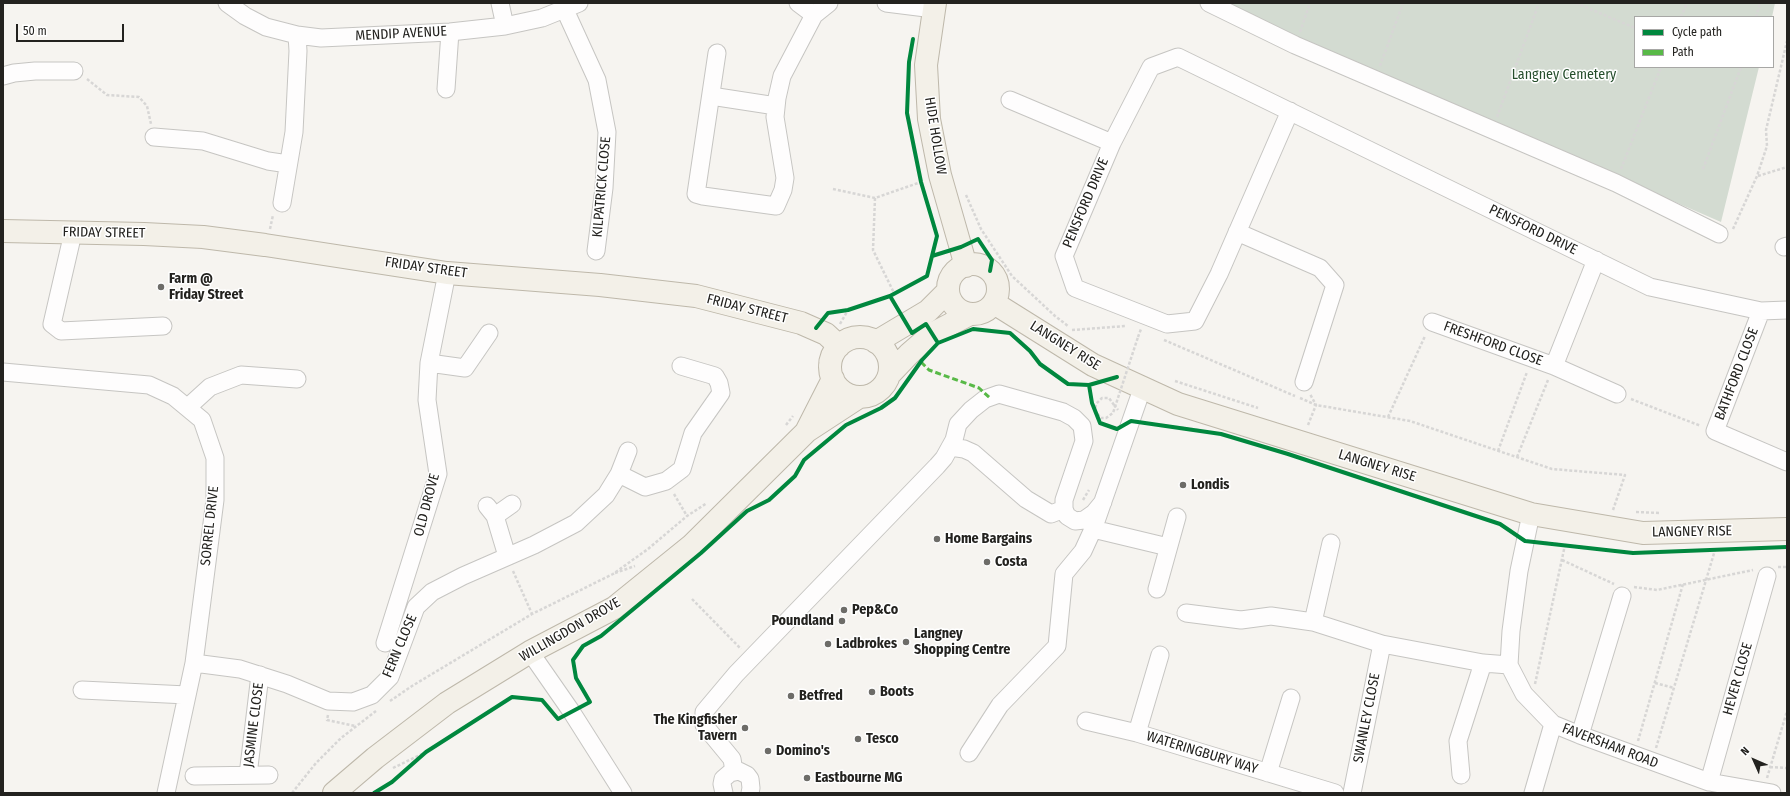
<!DOCTYPE html>
<style>
body{margin:0}
#map{position:relative;width:1790px;height:796px;overflow:hidden;background:#f6f4f0;font-family:"Fira Sans Condensed",sans-serif}
canvas{display:block}
.frame{position:absolute;inset:0;border:4px solid #23221f;pointer-events:none}
.legend{position:absolute;left:1634px;top:16px;width:140px;height:52px;box-sizing:border-box;background:#fff;border:1px solid #a7a7a5;margin:0;padding:5px 7px;list-style:none;font-size:12px;color:#23221f}
.legend li{display:flex;align-items:center;gap:8px;height:20px}
.legend b{width:20px;border:1px solid #a7a7a5}
.north{position:absolute;left:1734px;top:740px;width:40px;height:40px;-webkit-text-stroke:3px #fff;paint-order:stroke;rotate:315deg;font-size:11px;font-weight:700;line-height:16px;text-align:center;color:#23221f}
.north::after{content:'';display:block;margin:auto;width:14px;height:18px;background:#23221f;clip-path:polygon(50% 0,100% 100%,50% 72%,0 100%)}
.scale{position:absolute;left:16px;top:24px;width:108px;height:18px;box-sizing:border-box;border:2px solid #23221f;border-top:0;padding-left:5px;font-size:12px;line-height:14px;white-space:nowrap;color:#23221f;-webkit-text-stroke:3px #fff;paint-order:stroke}
</style>
<div id="map">
<canvas width="1790" height="796"></canvas>
<div class="frame"></div>
<ul class="legend">
<li><b style="height:5px;background:#00873e"></b>Cycle path</li>
<li><b style="height:5px;background:#58b947"></b>Path</li>
</ul>
<div class="north">N</div>
<div class="scale">50 m</div>
</div>
<script>
const ctx = document.querySelector('canvas').getContext('2d');
ctx.lineJoin = 'round';
function fillPath(path, color) { ctx.fillStyle = color; ctx.fill(path, 'evenodd'); }
const toPath = rows => new Path2D(rows.map(r => 'M' + r).join(''));
function trace(path, color, width, dash) { ctx.strokeStyle = color; ctx.lineWidth = width; ctx.lineCap = dash ? 'butt' : 'round'; ctx.setLineDash(dash || []); ctx.stroke(path); }
function write(font, color, halo, rows, align = 'center') {
  ctx.font = font + ' "Fira Sans Condensed",sans-serif'; ctx.lineWidth = 3; ctx.setLineDash([]); ctx.textBaseline = 'middle'; ctx.strokeStyle = halo; ctx.fillStyle = color; for (const [text, x, y, turn = 0] of rows) {
    ctx.save(); ctx.translate(x, y); ctx.rotate((+turn || 0) * Math.PI / 180); ctx.textAlign = isNaN(turn) ? turn : align; if (halo) ctx.strokeText(text, 0, 0); ctx.fillText(text, 0, 0); ctx.restore();
  }
}
const green = toPath([
 [1222,3,1775,3,1772,17,1635,17,1635,67,1759,67,1721,222,1251,18]
]);
const path = toPath([
 [1576,3,1635,28],
 [1681,17,1687,3],
 [1756,17,1760,3],
 [1300,32,1310,3],
 [1380,66,1403,3],
 [87,79,107,95,139,97,147,106,151,124],
 [1497,117,1539,3],
 [1621,169,1661,67],
 [1703,169,1741,67],
 [1758,176,1787,167],
 [833,189,875,198,921,182],
 [966,195,981,229,1012,276,1055,316,1068,326],
 [875,198,873,250,894,293],
 [270,229,273,215],
 [1733,229,1757,176,1767,146,1766,130,1787,41],
 [840,324,848,310],
 [1072,330,1126,326],
 [1138,337,1141,329],
 [1164,340,1295,396],
 [820,367,821,359,823,355],
 [1175,381,1258,408],
 [1089,385,1092,403,1100,423,1114,428],
 [1300,398,1316,405,1410,421,1552,469,1625,475,1613,510],
 [1631,399,1701,426],
 [1114,405,1118,410],
 [1388,417,1425,336],
 [1146,423,1199,430],
 [786,425,793,416],
 [1308,425,1316,405,1310,394],
 [1498,451,1527,372],
 [1517,457,1548,380],
 [674,494,687,516],
 [1083,500,1089,490],
 [1636,512,1660,513],
 [1499,524,1512,532],
 [1540,542,1633,553,1645,552],
 [1562,560,1614,584],
 [1778,567,1787,567],
 [513,571,532,614],
 [615,573,635,566],
 [1634,587,1657,590,1753,570],
 [692,599,741,649],
 [1655,683,1674,688],
 [1535,684,1565,545],
 [390,701,412,686,532,614,613,574,648,549,687,516,707,503],
 [328,715,327,720,355,726],
 [1638,741,1683,584],
 [1656,748,1715,550],
 [1770,767,1787,768],
 [393,768,426,752,512,697,542,700,546,705],
 [1767,778,1787,711],
 [292,793,316,763,341,738,376,711]
]);
const minor = toPath([
 [227,3,245,16,266,27,297,35,321,38,450,32,505,26,542,18,579,3],
 [500,3,505,26],
 [798,3,814,15],
 [886,3,934,9],
 [1209,3,1295,45,1616,183,1719,234],
 [565,10,597,80,607,132,604,188,596,251],
 [717,53,696,194,703,196,776,206,783,190,785,178,775,117,777,98,782,76,814,15,829,3],
 [3,76,14,73,35,71,74,71],
 [446,89,450,32],
 [711,96,776,106],
 [1010,100,1112,143],
 [1290,111,1219,274,1195,321,1167,324,1075,288,1064,256,1112,143,1151,67,1178,57,1650,287,1761,311,1787,310],
 [154,137,203,141,268,161,288,164],
 [282,203,294,132,298,51,297,35],
 [1237,232,1320,268,1335,285,1304,382],
 [73,233,52,324,61,331,163,326],
 [1784,247,1787,246],
 [1761,311,1715,431,1787,462],
 [1432,322,1554,366,1617,394],
 [429,363,465,368,489,333],
 [1554,366,1596,260],
 [3,372,149,385,173,396,202,420,215,458,215,500,194,663,166,793],
 [188,407,210,387,241,375,297,379],
 [950,447,964,449,973,453,1026,499,1051,514,1064,509],
 [619,474,645,487,666,481,682,469,693,433,721,393,719,383,715,376,681,366],
 [487,506,495,516,507,556],
 [1531,514,1519,571,1511,631,1509,665,1524,694,1553,724,1580,735,1709,782,1772,793],
 [495,516,512,504],
 [1093,529,1168,547],
 [1157,589,1177,517],
 [1186,613,1241,620,1271,616,1313,622,1382,644,1483,663,1509,665],
 [1313,622,1331,543],
 [385,643,438,474,427,400,429,363,447,273],
 [530,652,571,711,623,793],
 [194,663,240,669,287,684,328,701,353,702,372,695,390,677,416,607,432,592,463,576,534,545,576,523,606,495,619,474,628,451],
 [82,690,187,695],
 [1086,721,1137,733,1335,793],
 [1137,733,1160,655],
 [1580,735,1622,596],
 [969,753,1000,705,1057,646,1064,574,1083,551,1094,527,1142,389],
 [734,771,732,759,704,725,704,712,736,674,937,466,944,458,954,440,958,424,971,410,985,399,999,394,1063,412,1074,418,1082,426,1084,441,1064,500,1064,509,1067,516,1075,521,1084,520,1094,513,1103,502],
 [1268,773,1291,698],
 [248,775,260,675],
 [1461,775,1458,741,1483,663],
 [194,776,269,775],
 [1709,782,1767,576],
 [724,793,722,784,723,779,730,773,739,771,747,775,750,779,751,788,750,793],
 [1352,793,1382,644],
 [1533,793,1553,724]
]);
const major = toPath([
 [935,3,926,65,929,119,940,175,966,266],
 [3,231,144,234,203,237,265,245,447,273,600,285,696,296,801,323,826,334,839,346],
 '948 289a25 25 0 1 1 50 0a25 25 0 1 1-50 0Z',
 [994,303,1093,365,1178,404,1531,514,1643,533,1787,529],
 '830 367a30 30 0 1 1 60 0a30 30 0 1 1-60 0Z',
 [876,342,928,311,948,291],
 [889,375,909,354,932,334,970,314],
 [807,430,833,379],
 [334,793,375,758,447,703,530,652,614,608,692,545,807,431,859,397]
]);
const pathBridge = toPath([
 [1114,405,1109,398,1102,398,1096,404,1095,411,1101,418,1106,418,1113,413,1138,337]
]);
const quiet = toPath([
 [921,362,929,370,979,388,990,398]
]);
const cycleway = toPath([
 [932,256,961,247,978,239,992,260,990,271],
 [890,296,912,333,926,324,938,343],
 [816,328,828,313,848,310,890,296,927,276,937,236,921,182,907,113,909,62,913,39],
 [1089,385,1092,403,1100,423,1117,429,1131,421,1221,434,1288,454,1500,524,1525,541,1633,553,1787,547],
 [374,793,392,782,426,752,512,697,542,700,558,719,590,702,576,678,573,660,583,646,601,636,701,553,747,511,769,500,795,476,804,460,846,425,881,408,895,398,922,360,938,343,973,329,1010,333,1030,351,1040,364,1068,384,1089,385,1117,377]
]);
const markers = [
 [161,287,4,"#6d6c68"],
 [1183,485,4,"#6d6c68"],
 [937,539,4,"#6d6c68"],
 [987,562,4,"#6d6c68"],
 [844,610,4,"#6d6c68"],
 [842,621,4,"#6d6c68"],
 [906,642,4,"#6d6c68"],
 [828,644,4,"#6d6c68"],
 [872,692,4,"#6d6c68"],
 [791,696,4,"#6d6c68"],
 [745,728,4,"#6d6c68"],
 [858,739,4,"#6d6c68"],
 [768,751,4,"#6d6c68"],
 [807,778,4,"#6d6c68"]
];
const streetNames = [
 ["MENDIP AVENUE",401,34,-3],
 ["HIDE HOLLOW",935,136,81],
 ["KILPATRICK CLOSE",602,187,-85],
 ["PENSFORD DRIVE",1086,203,-67],
 ["PENSFORD DRIVE",1533,230,26],
 ["FRIDAY STREET",104,233,1],
 ["FRIDAY STREET",426,268,8],
 ["FRIDAY STREET",747,309,14],
 ["FRESHFORD CLOSE",1493,344,20],
 ["LANGNEY RISE",1065,346,32],
 ["BATHFORD CLOSE",1737,374,-69],
 ["LANGNEY RISE",1377,466,17],
 ["OLD DROVE",427,505,-75],
 ["SORREL DRIVE",210,526,-84],
 ["LANGNEY RISE",1692,532,-1],
 ["WILLINGDON DROVE",570,630,-30],
 ["FERN CLOSE",400,646,-67],
 ["HEVER CLOSE",1738,679,-74],
 ["SWANLEY CLOSE",1367,718,-79],
 ["JASMINE CLOSE",254,725,-83],
 ["FAVERSHAM ROAD",1610,746,21],
 ["WATERINGBURY WAY",1202,753,17]
];
const parkNames = [
 ["Langney Cemetery",1564,75]
];
const poiNames = [
 ["Farm @",169,279],
 ["Friday Street",169,295],
 ["Londis",1191,485],
 ["Home Bargains",945,539],
 ["Costa",995,562],
 ["Pep&Co",852,610],
 ["Poundland",834,621,"right"],
 ["Langney",914,634],
 ["Shopping Centre",914,650],
 ["Ladbrokes",836,644],
 ["Boots",880,692],
 ["Betfred",799,696],
 ["The Kingfisher",737,720,"right"],
 ["Tavern",737,736,"right"],
 ["Tesco",866,739],
 ["Domino's",776,751],
 ["Eastbourne MG",815,778]
];
fillPath(green, '#d3dbd1');
trace(minor, '#c6c5c2', 19);
trace(major, '#beb8aa', 24);
trace(path, '#d7d6d5', 2.5, [3, 2]);
trace(minor, '#fefdfd', 17);
trace(major, '#f3f0e8', 22);
trace(pathBridge, '#d7d6d5', 2.5, [3, 2]);
trace(quiet, '#58b947', 3, [6, 3]);
trace(cycleway, '#00873e', 4);
for (const [x, y, r, color] of markers) { const dot = new Path2D(); dot.arc(x, y, r, 0, 2 * Math.PI); ctx.fillStyle = color; ctx.fill(dot); trace(dot, '#fff', 1.5); }
write('14px', '#23221f', '#fff', streetNames);
write('14px', '#264e2c', '#fff', parkNames);
write('bold 14px', '#23221f', '#fff', poiNames, 'left');
</script>
